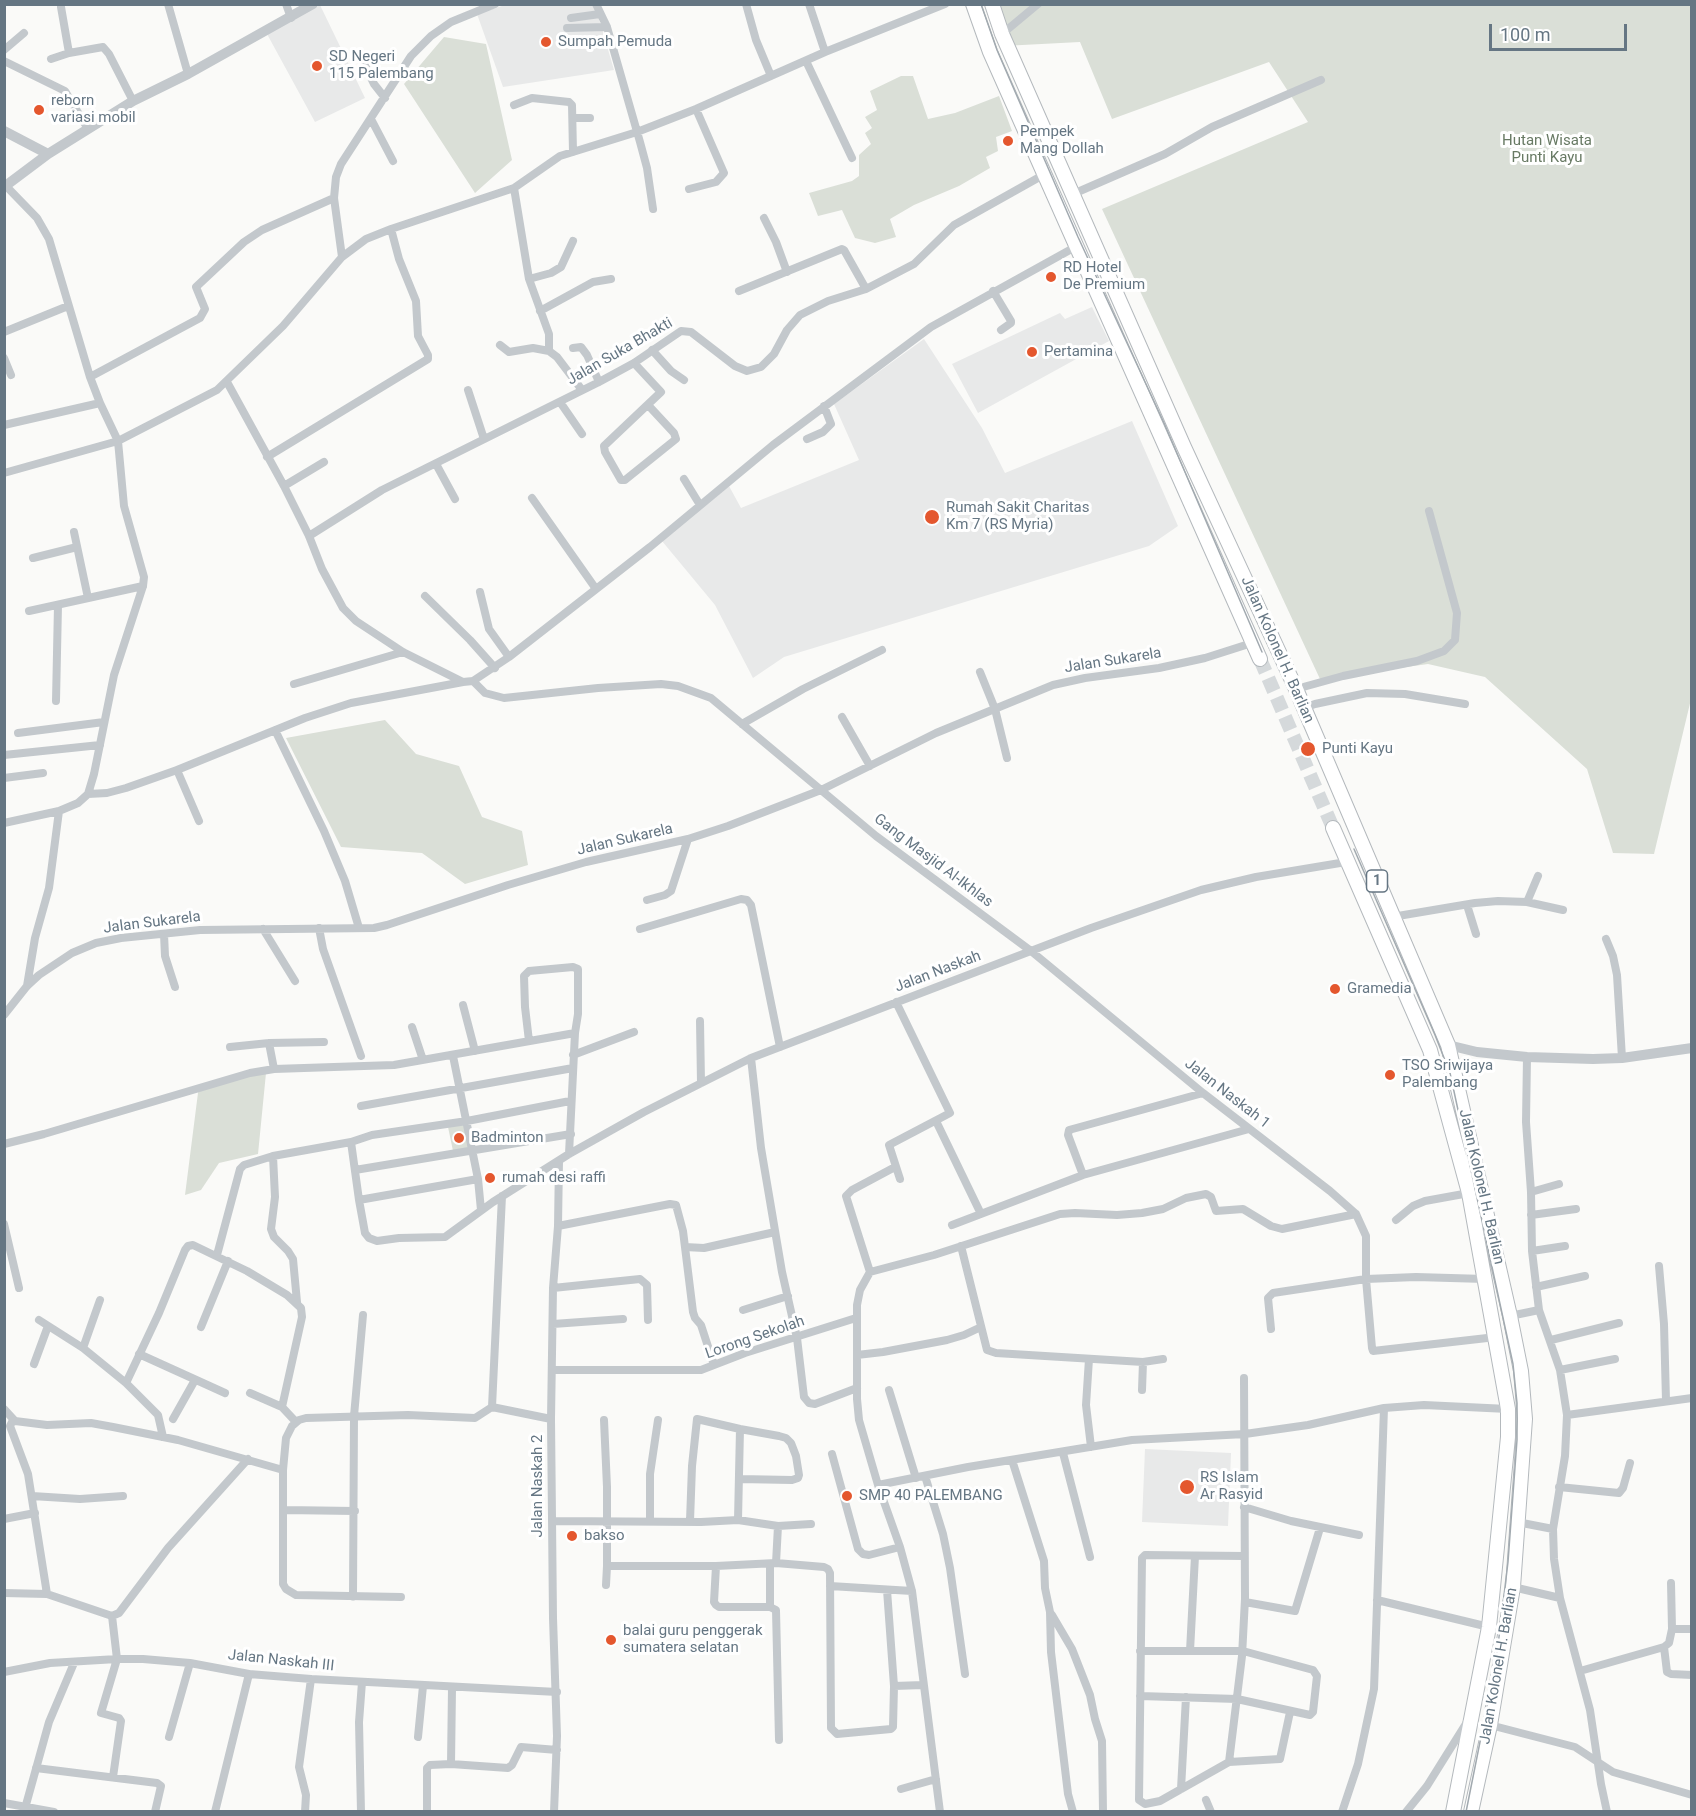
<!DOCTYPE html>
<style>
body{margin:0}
#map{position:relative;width:1696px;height:1816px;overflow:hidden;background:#fafaf8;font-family:Roboto,sans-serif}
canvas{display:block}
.frame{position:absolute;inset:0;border:6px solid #657683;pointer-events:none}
.scale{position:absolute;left:1489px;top:24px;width:138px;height:27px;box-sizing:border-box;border:3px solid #657683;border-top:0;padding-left:8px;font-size:18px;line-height:21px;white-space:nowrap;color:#657683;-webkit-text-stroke:4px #fff;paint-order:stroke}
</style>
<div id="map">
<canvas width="1696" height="1816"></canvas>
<div class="frame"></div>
<div class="scale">100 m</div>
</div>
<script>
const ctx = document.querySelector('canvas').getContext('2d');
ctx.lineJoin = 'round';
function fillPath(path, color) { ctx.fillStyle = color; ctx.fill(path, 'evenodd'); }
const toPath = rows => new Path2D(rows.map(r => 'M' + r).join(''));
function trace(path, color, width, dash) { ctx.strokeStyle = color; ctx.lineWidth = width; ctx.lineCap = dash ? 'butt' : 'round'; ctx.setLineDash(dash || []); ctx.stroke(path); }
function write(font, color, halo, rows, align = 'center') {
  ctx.font = font + ' Roboto,sans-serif'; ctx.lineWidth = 6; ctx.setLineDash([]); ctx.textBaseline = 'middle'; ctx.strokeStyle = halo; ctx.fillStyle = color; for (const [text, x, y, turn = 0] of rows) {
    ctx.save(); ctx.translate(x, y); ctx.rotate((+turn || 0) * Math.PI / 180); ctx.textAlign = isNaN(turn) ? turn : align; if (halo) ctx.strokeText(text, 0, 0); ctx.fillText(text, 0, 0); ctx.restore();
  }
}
const built = toPath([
 [320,5,365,98,315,122,267,34],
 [505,5,595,5,614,70,503,87,477,14],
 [1092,307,1109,341,978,413,952,364,1060,313,1065,319],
 [924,339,982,428,1005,473,1132,421,1178,526,1149,546,784,657,753,678,715,605,662,541,729,486,741,508,859,460,834,404],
 [1145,1449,1231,1453,1228,1526,1142,1522]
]);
const green = toPath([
 [992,5,1691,5,1692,695,1654,854,1613,853,1587,769,1485,677,1428,664,1320,679,1102,209,1308,122,1269,62,1112,119,1080,42,1003,46],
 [444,37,486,44,512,160,475,193,404,84],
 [901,76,913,76,928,119,955,113,999,96,1012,131,996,137,998,151,986,157,990,168,959,186,914,205,890,219,896,237,875,243,855,238,842,210,818,216,809,193,852,181,859,176,859,155,871,144,865,133,872,128,865,117,877,110,870,91],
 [385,720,416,754,459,766,482,817,522,831,528,865,465,884,422,853,341,847,286,738],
 [266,1073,258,1154,219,1163,201,1190,185,1195,199,1085],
 [464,1124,469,1148,453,1151,448,1127]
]);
const trunkTunnel = toPath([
 [1260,659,1333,828]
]);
const minor = toPath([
 [168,4,188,74],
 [286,4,291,18],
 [596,4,607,27,640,142,647,168,653,209],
 [746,4,756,40,771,76],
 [809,4,825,52],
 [61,7,69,53],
 [571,18,600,14],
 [567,28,607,27],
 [1002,34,1038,4],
 [4,50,24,33],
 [51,59,69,53,103,47,109,54,133,101],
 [362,59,374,84,385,98],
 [4,61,65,91,88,129],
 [806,61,852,158],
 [514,105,532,98,569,102,572,105,573,152],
 [573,118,590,118],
 [371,119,393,161],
 [514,188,529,279,549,334,549,351,557,357,582,390],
 [689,189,716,182,724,173,696,109],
 [1073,194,1165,154,1212,127,1321,80],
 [764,218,776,242,787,272],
 [342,257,334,198,336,177,341,164,411,56,431,36,451,22,495,4],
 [529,279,551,273,561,267,573,241],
 [739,291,842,249,844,250,866,289],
 [993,291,1011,321,1011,323,1001,330],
 [540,311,593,282,611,279],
 [4,332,68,306],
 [500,345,509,352,533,348,549,351],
 [573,348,581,347,587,355,599,382],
 [652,350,671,371,684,380],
 [4,358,11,375],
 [634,363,661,392,604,446,605,452,621,480,625,480,676,439,674,433,648,405],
 [90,377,200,318,205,309,196,287,244,242,262,230,334,198],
 [227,382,284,486,309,536,322,569,343,608,356,621,403,652,463,682,473,681,509,657,650,547,773,445,931,327,1077,246],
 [468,390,484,439],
 [560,402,582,434],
 [4,425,100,403],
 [807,439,823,432,831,424,824,406],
 [267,457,428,359,428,355,418,336,416,301,399,259,391,229],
 [436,464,455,499],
 [4,473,118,441,217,390,283,326,342,257,366,239,391,229,514,188,560,156,637,132,696,109,825,52,945,4],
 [684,479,700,505],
 [284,486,324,462],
 [532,498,596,589],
 [74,532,88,598],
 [309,536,382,490,599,382,634,363,681,331,691,332,735,366,747,371,761,367,774,354,787,330,800,315,828,301,866,289,914,264,954,225,1045,174],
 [33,558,77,547],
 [480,592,489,629,509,657],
 [425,596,470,640,495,668],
 [29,611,143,586],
 [980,672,995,709,1007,758],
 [473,681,485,693,504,698,598,688,661,684,678,686,711,698,876,836,1031,951,1203,1093,1330,1191,1356,1214,1366,1236,1366,1279,1372,1348,1373,1351,1496,1337],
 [294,684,403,652],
 [1296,689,1343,676,1417,661,1444,651,1455,640,1457,613,1429,511],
 [56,701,58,605],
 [1304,708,1315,704,1367,693,1405,694,1465,704],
 [842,717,870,766],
 [742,724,803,689,882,650],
 [275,730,324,831,345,881,359,928],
 [18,733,104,722],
 [4,755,100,745],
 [177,770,199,821],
 [4,778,43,773],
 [88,794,107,793,126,788,177,770,305,718,351,703,463,682],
 [4,823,59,811,78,803,88,794,94,774,114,675,143,586,144,577,124,506,118,441,100,403,90,377,49,239,37,218,6,186],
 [647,900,665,895,671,891,688,839],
 [1527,902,1563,910],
 [1467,905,1476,934],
 [1392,917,1475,903,1498,901,1527,902,1538,876],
 [319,928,323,949,361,1056],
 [263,929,295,981],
 [640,929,741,899,747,900,751,905,780,1047],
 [164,934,165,956,175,987],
 [1606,939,1613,956,1617,975,1622,1058],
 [27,986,35,938,49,888,59,811],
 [896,1002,950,1113,889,1145,900,1179],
 [463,1005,475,1051],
 [4,1015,27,986,39,975,72,953,96,943,121,938,200,930,374,928,387,925,508,885,586,862,688,839,728,826,821,790,936,733,1053,685,1085,678,1159,668,1205,658,1252,643],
 [700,1021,701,1083],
 [412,1027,423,1060],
 [529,1041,525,1007,524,976,529,971,573,967,578,969,578,1014,575,1033],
 [269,1043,274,1069],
 [230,1047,269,1043,324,1042],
 [573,1055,634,1032],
 [453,1056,478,1179,481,1210],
 [1527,1057,1526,1122,1531,1192,1532,1251,1539,1310],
 [751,1058,761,1148,782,1272,797,1338,804,1397,809,1403,815,1404,857,1388],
 [361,1106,573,1068],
 [936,1121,981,1214],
 [351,1142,359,1200,365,1233,369,1238,377,1241,399,1238,445,1237,493,1202,569,1154,644,1112,751,1058,1091,928,1201,890,1256,877,1346,862],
 [4,1144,44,1134,250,1073,274,1069,394,1065,575,1033,569,1154],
 [273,1156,275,1197,271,1229,274,1237,288,1251,293,1259,297,1302],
 [895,1167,852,1190,846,1196,870,1272,934,1255,1060,1214,1075,1213,1117,1215,1142,1213,1163,1209,1186,1198,1206,1194,1211,1197,1216,1211,1243,1209,1271,1226,1282,1229,1356,1214],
 [355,1170,571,1134],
 [1083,1175,1068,1135,1069,1130,1203,1093],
 [1531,1192,1559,1184],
 [359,1200,478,1179],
 [1531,1215,1576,1209],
 [1396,1220,1413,1206,1425,1201,1469,1193],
 [4,1224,19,1288],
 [952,1225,1083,1175,1249,1129],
 [558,1226,670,1204,676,1205,683,1231,693,1312,695,1318,701,1325,714,1365],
 [961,1246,987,1350,996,1353,1143,1362,1163,1359],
 [685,1247,704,1248,775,1232],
 [1532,1251,1565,1246],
 [217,1255,240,1169,244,1165,273,1156,351,1142,372,1135,467,1121,570,1101],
 [1659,1266,1664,1324,1666,1401],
 [870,1272,860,1290,857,1305,857,1399,859,1420,878,1485,900,1547,912,1591,940,1812],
 [1536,1287,1585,1276],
 [553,1288,640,1279,647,1285,648,1320],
 [743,1310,788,1296],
 [1510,1316,1539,1310,1560,1370,1567,1415,1692,1398],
 [39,1320,83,1348,126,1383,158,1415,163,1437],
 [553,1324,623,1319],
 [201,1327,228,1261],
 [1271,1329,1268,1298,1273,1293,1366,1279,1416,1277,1485,1279],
 [1551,1340,1619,1323],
 [83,1348,100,1300],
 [139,1354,225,1393],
 [857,1355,883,1352,947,1340,964,1335,981,1327],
 [1089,1359,1086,1405,1091,1447],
 [34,1364,48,1326],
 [552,1370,701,1370,745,1353,856,1318],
 [1560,1370,1615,1359],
 [126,1383,159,1313,185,1250,188,1246,193,1245,247,1271,287,1295,301,1308,302,1317,282,1407],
 [889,1390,916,1478],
 [1142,1390,1143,1362],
 [250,1393,282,1407,296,1422],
 [492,1407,502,1196],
 [4,1409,15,1421],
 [173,1419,195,1380],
 [604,1420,607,1487,607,1566,716,1566,776,1563,824,1567,828,1569,830,1573,831,1728,837,1734,891,1729,893,1727,894,1686,887,1590],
 [1063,1453,1090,1557],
 [832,1454,858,1549,863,1554,869,1555,900,1547],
 [1012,1460,1044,1561,1045,1588,1050,1612,1051,1652,1068,1794,1073,1812],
 [925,1476,943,1534,950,1568,965,1674],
 [878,1485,968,1467,1132,1440,1245,1434,1308,1425,1384,1408,1424,1405,1508,1409],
 [1559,1487,1619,1493,1623,1488,1630,1463],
 [32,1496,80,1499,123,1496],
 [1244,1507,1291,1521,1359,1535],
 [284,1510,355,1511],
 [4,1519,35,1513],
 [738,1520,740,1429],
 [552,1521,701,1522,738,1520,778,1526,811,1524],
 [650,1521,650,1474,658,1420],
 [690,1521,692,1466,697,1419,740,1429,779,1436,786,1438,791,1443,796,1456,799,1475,798,1478,792,1480,739,1479],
 [1517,1522,1553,1529,1565,1456,1567,1415],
 [1553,1529,1554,1559,1560,1598],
 [1244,1556,1145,1555,1142,1558,1139,1800,1145,1804,1160,1801,1229,1762,1280,1759,1290,1712],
 [776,1563,778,1526],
 [716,1566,714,1602,716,1605,719,1607,770,1607,776,1610,779,1740],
 [606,1585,607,1566],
 [830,1586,912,1591],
 [1513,1587,1560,1598,1590,1710,1601,1784,1607,1812],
 [4,1593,47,1594,112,1616,119,1613,168,1548,248,1459],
 [47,1594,28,1474,10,1426,12,1422,15,1421,47,1425,91,1423,113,1427,178,1440,283,1470],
 [353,1597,354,1416,363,1315],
 [401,1597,296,1595,286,1589,283,1584,283,1470,286,1438,292,1426,299,1420,306,1418,408,1415,475,1418,492,1407,551,1419],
 [1377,1600,1489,1627],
 [1245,1602,1295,1611,1320,1528],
 [770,1607,770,1564],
 [1052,1615,1072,1649,1090,1695,1095,1719,1102,1741,1103,1812],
 [112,1616,117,1659,101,1713,119,1718,121,1721,113,1777],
 [1672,1629,1692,1629],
 [1664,1647,1667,1672,1671,1674,1692,1675],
 [1190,1651,1195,1556],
 [1580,1671,1664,1647,1669,1643,1672,1629,1671,1583],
 [4,1672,50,1663,117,1659,143,1659,190,1663,249,1674,311,1679,557,1692],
 [894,1686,923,1685],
 [1140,1696,1237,1699,1310,1715,1313,1712,1317,1676,1313,1670,1243,1651,1140,1651],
 [1490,1725,1575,1747,1613,1772,1692,1795],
 [169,1737,190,1663],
 [418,1737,423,1686],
 [1229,1762,1242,1656,1245,1599,1244,1378],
 [451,1764,508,1768,512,1765,521,1747,557,1750],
 [36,1768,157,1783,161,1786,155,1812],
 [901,1789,936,1779],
 [1181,1789,1186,1697],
 [1206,1800,1211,1812],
 [4,1803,54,1812],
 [24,1812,49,1722,74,1663],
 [215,1812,249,1674],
 [305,1812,306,1795,299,1767,311,1679],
 [361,1812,359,1722,362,1682],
 [427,1812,427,1768,430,1765,451,1764,452,1688],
 [554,1812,557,1736,553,1618,551,1419,553,1288,558,1226,559,1161],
 [1342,1812,1358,1764,1374,1689,1384,1408],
 [1406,1812,1427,1786,1467,1722]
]);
const tertiary = toPath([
 [4,131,48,154],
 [4,187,48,154,133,101,188,74,313,4],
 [1448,1045,1477,1052,1527,1057,1593,1059,1622,1058,1692,1048]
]);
const trunk = toPath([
 [973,4,990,52,1260,659],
 [992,4,1002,34,1184,447,1296,689,1448,1045,1510,1316,1521,1371,1525,1419,1513,1587,1490,1725,1471,1812],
 [1333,828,1430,1050,1469,1193,1508,1409,1508,1437,1489,1627,1453,1812]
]);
const tram = toPath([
 [981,4,997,50,1078,237,1164,423,1262,652],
 [1354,849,1435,1035,1450,1073,1513,1364,1517,1403,1517,1440,1508,1562,1496,1662,1466,1812]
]);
const markers = [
 [546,42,6,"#e4572e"],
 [317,66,6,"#e4572e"],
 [39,110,6,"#e4572e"],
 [1008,141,6,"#e4572e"],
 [1051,277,6,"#e4572e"],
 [1032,352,6,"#e4572e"],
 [932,517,8,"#e4572e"],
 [1308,749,8,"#e4572e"],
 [1335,989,6,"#e4572e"],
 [1390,1075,6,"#e4572e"],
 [459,1138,6,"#e4572e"],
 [490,1178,6,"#e4572e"],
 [1187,1487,8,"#e4572e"],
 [847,1496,6,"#e4572e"],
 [572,1536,6,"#e4572e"],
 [611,1640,6,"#e4572e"]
];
const shields = [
 [1377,881,21]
];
const shieldNames = [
 ["1",1377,881]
];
const poiNames = [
 ["Sumpah Pemuda",558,42],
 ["SD Negeri",329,57],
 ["115 Palembang",329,74],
 ["reborn",51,101],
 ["variasi mobil",51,118],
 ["Pempek",1020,132],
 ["Mang Dollah",1020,149],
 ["RD Hotel",1063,268],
 ["De Premium",1063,285],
 ["Pertamina",1044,352],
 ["Rumah Sakit Charitas",946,508],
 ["Km 7 (RS Myria)",946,525],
 ["Punti Kayu",1322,749],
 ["Gramedia",1347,989],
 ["TSO Sriwijaya",1402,1066],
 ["Palembang",1402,1083],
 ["Badminton",471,1138],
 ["rumah desi raffi",502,1178],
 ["RS Islam",1200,1478],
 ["Ar Rasyid",1200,1495],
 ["SMP 40 PALEMBANG",859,1496],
 ["bakso",584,1536],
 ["balai guru penggerak",623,1631],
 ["sumatera selatan",623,1648]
];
const parkNames = [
 ["Hutan Wisata",1547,141],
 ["Punti Kayu",1547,158]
];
const streetNames = [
 ["Jalan Suka Bhakti",620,352,-30],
 ["Jalan Kolonel H. Barlian",1277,650,66],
 ["Jalan Sukarela",1113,661,-9],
 ["Jalan Sukarela",625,840,-13],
 ["Gang Masjid Al-Ikhlas",933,861,37],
 ["Jalan Sukarela",152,923,-7],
 ["Jalan Naskah",938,972,-21],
 ["Jalan Naskah 1",1227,1094,38],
 ["Jalan Kolonel H. Barlian",1481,1187,77],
 ["Lorong Sekolah",755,1338,-19],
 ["Jalan Naskah 2",538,1486,-90],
 ["Jalan Naskah III",281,1661,6],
 ["Jalan Kolonel H. Barlian",1499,1666,-80]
];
fillPath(built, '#e8e9e9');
fillPath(green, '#dadfd7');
trace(trunkTunnel, '#d5d9db', 14, [14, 7]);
trace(trunk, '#b4b9bd', 16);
trace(minor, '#c3c8cc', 8);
trace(tertiary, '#c3c8cc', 10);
trace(trunk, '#fff', 14);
trace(tram, '#a2aab0', 1.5);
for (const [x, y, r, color] of markers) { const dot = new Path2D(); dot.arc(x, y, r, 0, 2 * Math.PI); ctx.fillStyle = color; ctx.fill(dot); trace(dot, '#fff', 2); }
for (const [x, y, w] of shields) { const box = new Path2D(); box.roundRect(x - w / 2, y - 11, w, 22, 4.5); ctx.fillStyle = '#fff'; ctx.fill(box); trace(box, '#657683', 1.5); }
write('bold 14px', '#657683', null, shieldNames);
write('15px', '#657683', '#fff', poiNames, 'left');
write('15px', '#687a64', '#fff', parkNames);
write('15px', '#657683', '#fff', streetNames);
</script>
